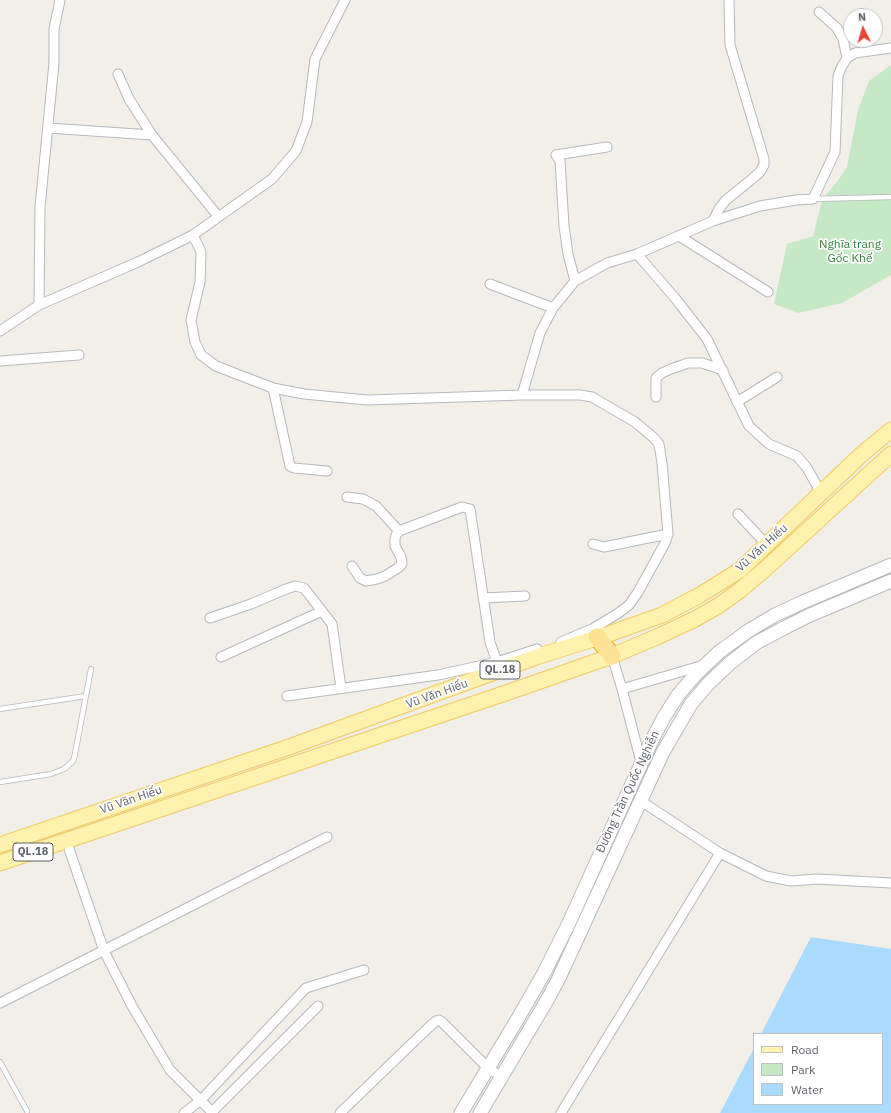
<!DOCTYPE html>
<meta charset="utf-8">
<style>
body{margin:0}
#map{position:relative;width:891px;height:1113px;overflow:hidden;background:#f1efe8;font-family:"IBM Plex Sans",sans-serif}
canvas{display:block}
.legend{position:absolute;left:753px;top:1033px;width:130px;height:72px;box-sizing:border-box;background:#fff;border:1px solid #bfc1c3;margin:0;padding:5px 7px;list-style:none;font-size:12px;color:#5f6368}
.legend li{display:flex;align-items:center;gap:8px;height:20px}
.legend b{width:20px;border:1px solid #bfc1c3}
.north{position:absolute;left:843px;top:8px;width:40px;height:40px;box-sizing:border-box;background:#fff;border:1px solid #bfc1c3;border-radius:50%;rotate:355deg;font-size:11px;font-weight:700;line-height:16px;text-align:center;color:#5f6368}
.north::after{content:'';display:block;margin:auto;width:14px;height:18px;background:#ea4335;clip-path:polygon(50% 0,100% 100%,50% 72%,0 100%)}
</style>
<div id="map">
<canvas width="891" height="1113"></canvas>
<ul class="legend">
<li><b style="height:5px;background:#fff2af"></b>Road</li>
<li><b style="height:11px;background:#c5e8c5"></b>Park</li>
<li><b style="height:11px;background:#aadaff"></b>Water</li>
</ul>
<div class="north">N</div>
</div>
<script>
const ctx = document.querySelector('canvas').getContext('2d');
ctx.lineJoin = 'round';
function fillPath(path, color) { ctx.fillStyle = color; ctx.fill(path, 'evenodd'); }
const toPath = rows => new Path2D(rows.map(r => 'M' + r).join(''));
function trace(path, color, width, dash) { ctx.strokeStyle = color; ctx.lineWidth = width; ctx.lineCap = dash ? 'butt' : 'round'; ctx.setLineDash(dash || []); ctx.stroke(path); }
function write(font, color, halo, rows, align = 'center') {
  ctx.font = font + ' "IBM Plex Sans",sans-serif'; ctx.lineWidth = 3.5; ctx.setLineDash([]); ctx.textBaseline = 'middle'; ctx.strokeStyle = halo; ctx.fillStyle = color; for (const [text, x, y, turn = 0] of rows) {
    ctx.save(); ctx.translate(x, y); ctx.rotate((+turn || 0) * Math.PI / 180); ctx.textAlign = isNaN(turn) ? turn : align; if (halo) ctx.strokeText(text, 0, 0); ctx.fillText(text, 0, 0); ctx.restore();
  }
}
const green = toPath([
 [891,65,891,275,842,303,798,313,774,304,787,244,813,236,822,200,839,179,847,167,858,110,869,81]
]);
const water = toPath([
 [811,937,891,949,891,1113,720,1113,754,1048,754,1104,882,1104,882,1034,761,1034]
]);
const lane = toPath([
 [813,199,891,197],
 [0,709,86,696],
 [0,782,51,774,64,769,72,762,74,759,91,669],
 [0,1062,27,1111]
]);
const street = toPath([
 [819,12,837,28,843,39,847,58],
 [118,74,129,99,152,135,218,216],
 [48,128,152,135],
 [713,221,719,209,726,200,752,179,760,172,764,165,764,159,730,45,729,0],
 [193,235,201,252,200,282,191,320,195,342,201,355,216,366,273,388,304,394,367,400,522,395,580,395,592,397,616,411,635,422,654,438,659,444,662,463,668,534,665,543,638,592,629,605,617,614,592,629,561,642],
 [679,236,768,292],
 [637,254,675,298,707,339,749,426,769,444,797,456,807,468,821,493],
 [575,281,568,254,564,226,560,161,556,155,607,147],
 [490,284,553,308],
 [39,305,40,207,54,63,54,29,60,0],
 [0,331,39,305,138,262,193,235,272,179,296,151,307,122,315,59,345,0],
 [0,361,79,355],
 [273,388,290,466,294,468,327,471],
 [522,395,540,333,553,308,575,281,607,263,637,254,713,221,760,206,796,200,813,199,835,152,838,76,841,68,847,58,855,53,891,48],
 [656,397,656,378,662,373,671,369,688,363,702,363,723,370],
 [737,402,777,377],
 [347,497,363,499,376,506,399,531],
 [738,514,767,545],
 [593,544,604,547,668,534],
 [352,566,360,578,366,581,377,579,385,576,398,568,402,564,401,557,395,546,395,539,396,535,399,531,462,507,470,509,490,642,497,662],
 [483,598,525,596],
 [210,618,251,604,286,589,295,586,304,588,332,624,341,688],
 [612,656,622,689,641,762],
 [221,657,322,611],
 [622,689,704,665],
 [287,696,438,675,497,662,537,649,537,651],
 [641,801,720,853,766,876,791,881,817,879,891,883],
 [66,840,104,951,132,1006,170,1070,213,1113],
 [0,1003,327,837],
 [212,1112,318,1006],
 [184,1113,201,1100,306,988,364,970],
 [340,1113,428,1028,436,1021,439,1020,442,1022,488,1068,502,1077],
 [561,1113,720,853]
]);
const secondary = toPath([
 [461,1113,517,1020,544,973,568,925,652,740,664,717,678,695,697,673,719,652,748,631,775,615,803,602,891,565],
 [480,1113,546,1002,558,980,663,752,691,704,708,684,730,663,756,643,784,628,810,615,891,581]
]);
const primary = toPath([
 [0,845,289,747,539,656,606,635,662,615,700,595,740,570,862,454,891,430],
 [0,863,503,694,612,656,659,636,695,619,718,606,739,591,764,570,891,454]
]);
const highway = toPath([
 [597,637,612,656]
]);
const shields = [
 [500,670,40],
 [33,852,40]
];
const shieldNames = [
 ["QL.18",500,670],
 ["QL.18",33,852]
];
const parkNames = [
 ["Nghĩa trang",850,245],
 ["Gốc Khế",850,259]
];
const streetNames = [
 ["Vũ Văn Hiếu",762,548,-42],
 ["Vũ Văn Hiếu",437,694,-20],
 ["Đường Trần Quốc Nghiễn",628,792,-65],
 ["Vũ Văn Hiếu",131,800,-19]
];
fillPath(green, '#c5e8c5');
fillPath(water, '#aadaff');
trace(lane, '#b5b8bc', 6);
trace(street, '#b5b8bc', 11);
trace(secondary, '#b6babf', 15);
trace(primary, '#f2c960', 17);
trace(highway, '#f9ab00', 19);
trace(lane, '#fff', 4.5);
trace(street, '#fff', 9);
trace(secondary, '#fff', 13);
trace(primary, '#fff2af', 15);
trace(highway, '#fde293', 17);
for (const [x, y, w] of shields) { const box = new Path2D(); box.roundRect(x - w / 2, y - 9, w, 18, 3); ctx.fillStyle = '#fff'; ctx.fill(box); trace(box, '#5f6368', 1); }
write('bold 11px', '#5f6368', null, shieldNames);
write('12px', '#348238', '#fff', parkNames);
write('12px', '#5f6368', '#fff', streetNames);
</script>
